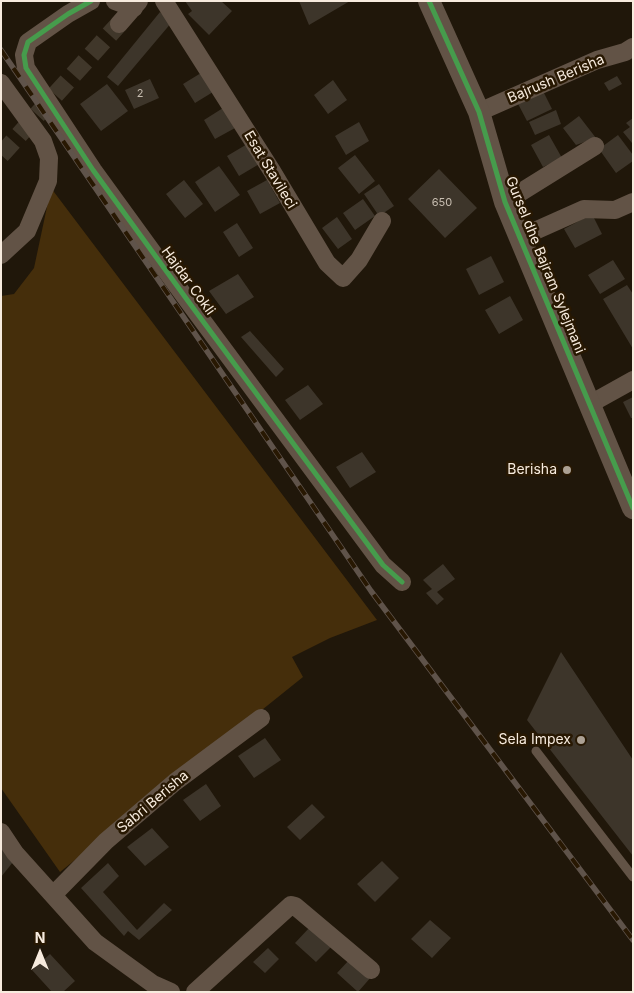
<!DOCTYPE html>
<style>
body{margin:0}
#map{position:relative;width:634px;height:993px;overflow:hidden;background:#20170a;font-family:Inter,sans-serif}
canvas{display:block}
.frame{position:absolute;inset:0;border:2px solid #f7ebde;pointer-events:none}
.north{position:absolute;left:15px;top:928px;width:50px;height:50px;-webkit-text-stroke:4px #281802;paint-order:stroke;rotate:0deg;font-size:14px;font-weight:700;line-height:20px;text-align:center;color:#f7ebde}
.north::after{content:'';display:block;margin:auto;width:18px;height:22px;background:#f7ebde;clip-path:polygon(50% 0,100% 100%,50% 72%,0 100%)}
</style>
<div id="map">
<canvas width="634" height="993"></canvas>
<div class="frame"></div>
<div class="north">N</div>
</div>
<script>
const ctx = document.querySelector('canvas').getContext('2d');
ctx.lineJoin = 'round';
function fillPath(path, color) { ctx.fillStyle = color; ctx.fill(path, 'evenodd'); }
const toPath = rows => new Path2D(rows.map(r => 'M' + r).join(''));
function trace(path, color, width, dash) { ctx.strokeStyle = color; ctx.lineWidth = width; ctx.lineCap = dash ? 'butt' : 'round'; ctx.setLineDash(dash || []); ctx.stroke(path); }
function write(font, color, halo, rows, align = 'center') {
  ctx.font = font + ' Inter,sans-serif'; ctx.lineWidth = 5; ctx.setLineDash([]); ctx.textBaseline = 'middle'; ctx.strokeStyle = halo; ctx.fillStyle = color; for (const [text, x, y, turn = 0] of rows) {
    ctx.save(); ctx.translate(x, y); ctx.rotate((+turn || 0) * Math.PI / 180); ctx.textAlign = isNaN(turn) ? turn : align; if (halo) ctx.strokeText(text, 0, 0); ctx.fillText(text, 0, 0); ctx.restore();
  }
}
const green = toPath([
 [51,188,377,620,330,638,292,657,303,677,60,872,1,788,1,296,14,294,34,268]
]);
const building = toPath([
 [185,1,221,1,232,11,209,35,188,14,192,11],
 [299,1,350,1,309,25],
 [160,12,172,22,118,86,107,77],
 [201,73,213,92,195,103,183,84],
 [617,76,622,84,609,91,604,83],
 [150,79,159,98,134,109,125,90],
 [333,80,347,100,328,114,314,95],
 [107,84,128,111,101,131,80,104],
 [541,87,552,109,527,121,516,100],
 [223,108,235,128,215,139,204,120],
 [556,110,561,124,535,135,529,122],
 [579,116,596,138,576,145,563,128],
 [633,118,633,142,632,143,623,132,630,127,626,123],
 [359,122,369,141,346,155,335,136],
 [549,135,562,158,543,167,531,145],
 [618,135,633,155,633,161,616,173,599,149],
 [249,143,261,163,239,176,227,156],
 [355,155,375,181,359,194,338,168],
 [219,166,240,195,215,212,195,182],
 [439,169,477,208,445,238,408,199],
 [184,180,203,204,185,218,166,194],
 [267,180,280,203,260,214,247,191],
 [379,184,394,206,379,216,364,194],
 [363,199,375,216,355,230,343,213],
 [592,214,602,234,575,248,564,229],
 [337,217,352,239,338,249,322,228],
 [237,223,253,248,239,257,223,232],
 [491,256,504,282,479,295,466,269],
 [613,260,625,279,600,294,588,275],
 [238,274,254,297,226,314,209,291],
 [627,285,633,294,633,349,603,299],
 [510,296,523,320,499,334,485,310],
 [250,331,284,369,276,377,241,337],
 [308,385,323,404,300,420,285,400],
 [633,397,633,418,631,418,623,402],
 [362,452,376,472,350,488,336,467],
 [443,564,455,579,437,592,444,599,437,605,426,593,432,589,423,580],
 [561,652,633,760,633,856,527,720],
 [265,738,281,760,254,778,238,756],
 [206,784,221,806,200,821,183,800],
 [312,804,325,817,300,840,287,827],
 [152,828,169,847,145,866,127,847],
 [1,845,17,857,1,877],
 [382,861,399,878,375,902,357,884],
 [108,863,119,876,103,892,137,930,164,903,172,910,139,940,128,931,124,936,81,888],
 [430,920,451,938,432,958,411,939],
 [310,927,332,946,316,962,295,943],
 [268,948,279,959,265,973,253,962],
 [50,954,75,981,63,992,52,992,32,970],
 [350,959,372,976,358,992,337,973]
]);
const minorTunnel = toPath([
 [1,155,119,24]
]);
const service = toPath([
 [536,751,633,877]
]);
const minor = toPath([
 [91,1,68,14,28,42,24,55,26,68,93,170,188,301,383,565,402,582],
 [115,1,134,8],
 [164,1,272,171,327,263,343,278,359,260,382,221],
 [119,24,139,1],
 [1,83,43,141,49,158,48,181,27,231,1,255],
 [479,112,597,60,625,52,633,47],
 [505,202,595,146],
 [519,238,584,209,615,210,633,202],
 [590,404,633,380],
 [1,832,15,853,95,942,153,984,171,992],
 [53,895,106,841,175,782,261,718],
 [195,992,291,905,295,906,371,970]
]);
const tertiary = toPath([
 [429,1,479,112,505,202,633,508]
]);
const rail = toPath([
 [1,50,371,591,633,940]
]);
const cycleway = toPath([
 [91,1,68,14,28,42,24,55,26,68,93,170,188,301,383,565,402,582],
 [429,1,479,112,505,202,633,508]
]);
const markers = [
 [567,470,5,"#aca194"],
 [581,740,5,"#aca194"]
];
const numberNames = [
 ["2",140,94],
 ["650",442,203]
];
const streetNames = [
 ["Bajrush Berisha",556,79,-23],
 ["Esat Stavileci",270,170,59],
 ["Gursel dhe Bajram Sylejmani",545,265,68],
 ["Hajdar Cokli",188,281,54],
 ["Sabri Berisha",153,802,-40]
];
const poiNames = [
 ["Berisha",557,470],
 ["Sela Impex",571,740]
];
fillPath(green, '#452e0b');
fillPath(building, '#3d352a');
trace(minorTunnel, '#40372a', 18, [18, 9]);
trace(service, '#625346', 9);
trace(minor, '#625346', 18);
trace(tertiary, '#625346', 22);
trace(rail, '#5f534a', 5.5);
trace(rail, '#281802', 4, [11]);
trace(cycleway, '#469c4c', 5);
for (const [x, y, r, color] of markers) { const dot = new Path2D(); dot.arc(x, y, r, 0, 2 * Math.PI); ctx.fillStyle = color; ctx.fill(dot); trace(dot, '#281802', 2); }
write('11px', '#c8beb1', null, numberNames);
write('14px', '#f7ebde', '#281802', streetNames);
write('14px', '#f7ebde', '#281802', poiNames, 'right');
</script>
